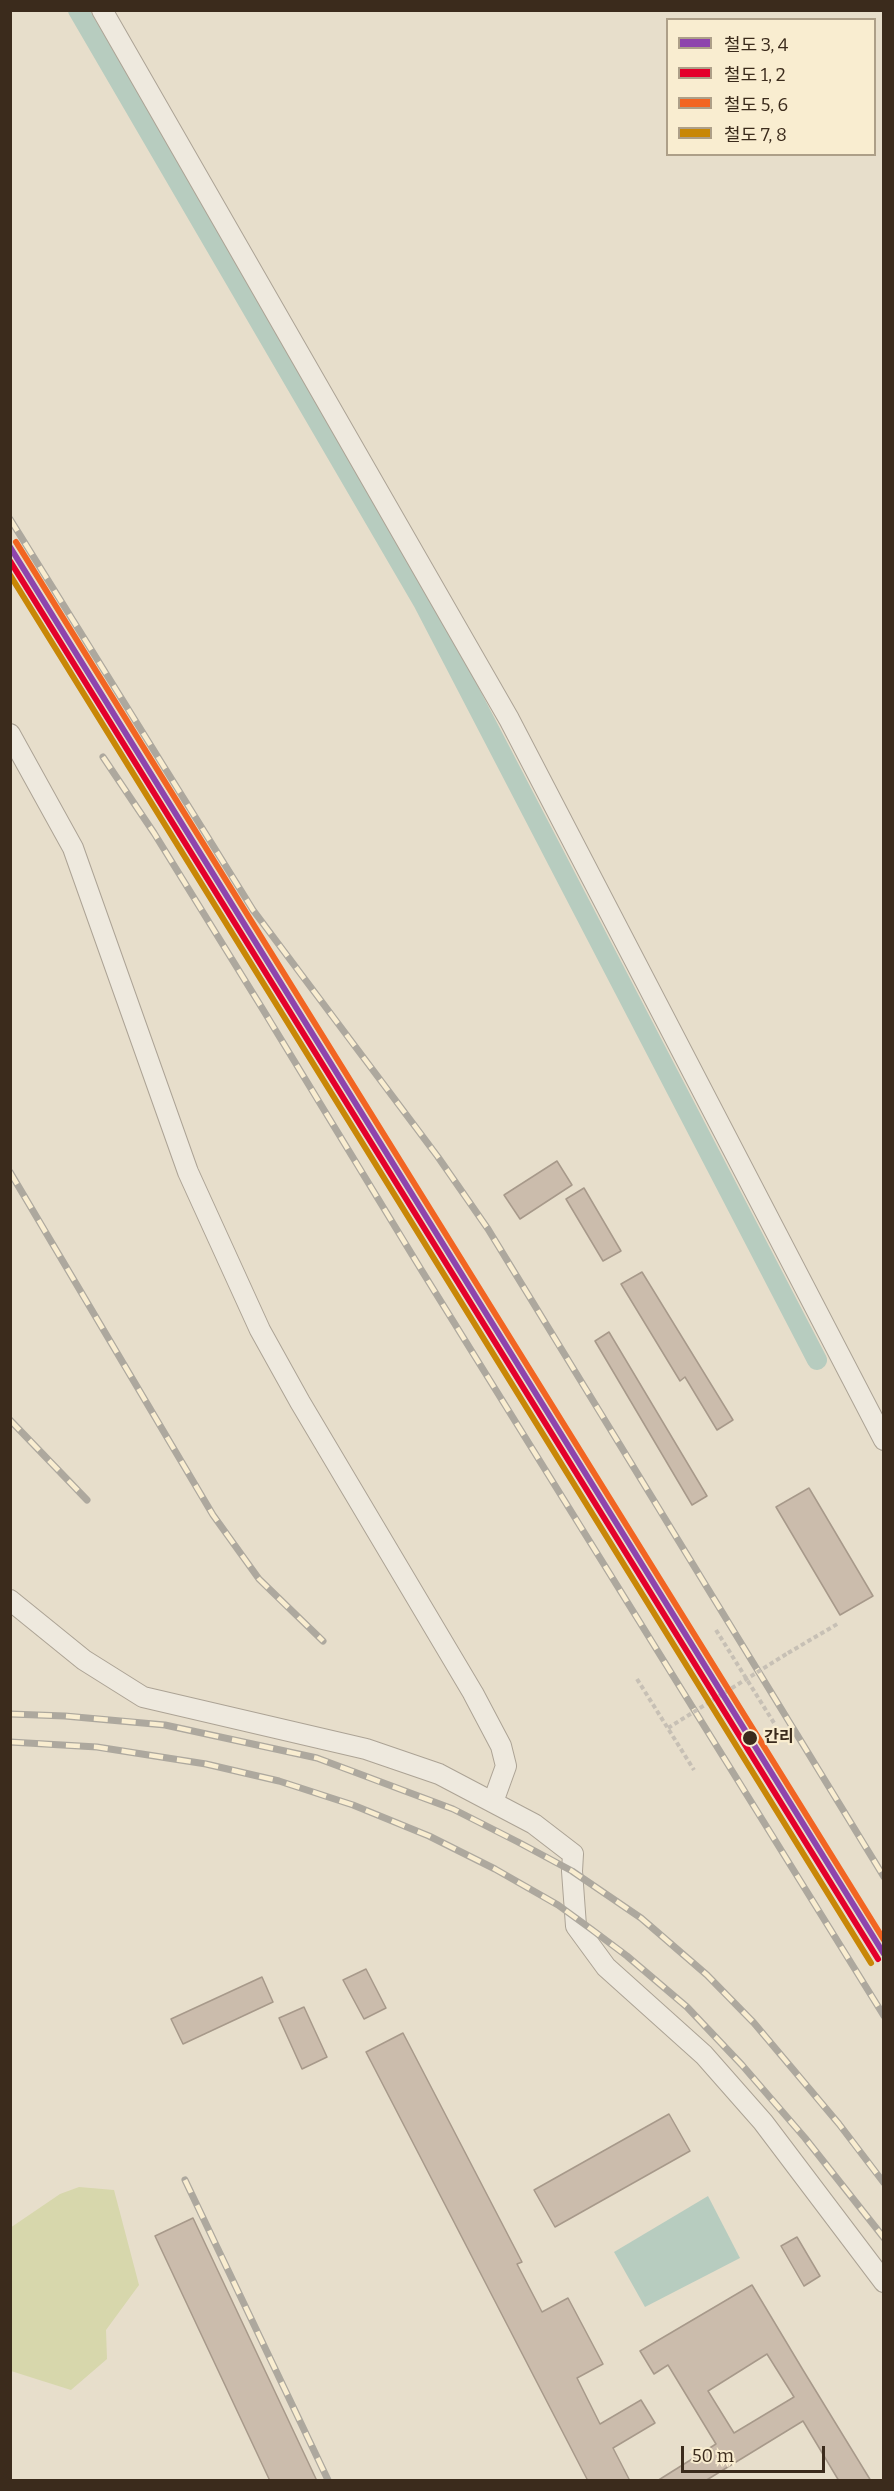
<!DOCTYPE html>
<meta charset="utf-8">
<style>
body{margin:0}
#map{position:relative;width:894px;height:2491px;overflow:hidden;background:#e7decb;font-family:Bitter,"Noto Sans KR",serif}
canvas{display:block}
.frame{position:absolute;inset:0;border:12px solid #3b2b1c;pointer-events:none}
.legend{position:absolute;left:666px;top:18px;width:210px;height:138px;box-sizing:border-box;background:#f9edd0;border:2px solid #ad9f88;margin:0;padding:8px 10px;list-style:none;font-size:18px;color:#3b2b1c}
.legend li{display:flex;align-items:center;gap:12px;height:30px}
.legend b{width:30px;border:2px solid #ad9f88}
.scale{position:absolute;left:681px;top:2446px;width:144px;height:27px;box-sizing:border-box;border:3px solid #3b2b1c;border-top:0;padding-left:8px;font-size:18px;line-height:21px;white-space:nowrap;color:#3b2b1c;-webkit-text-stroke:4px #f9edd0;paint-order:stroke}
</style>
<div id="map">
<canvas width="894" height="2491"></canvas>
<div class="frame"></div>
<ul class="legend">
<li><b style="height:8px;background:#8e44ad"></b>철도 3, 4</li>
<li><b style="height:8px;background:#e4002b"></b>철도 1, 2</li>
<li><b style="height:8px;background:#f26522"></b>철도 5, 6</li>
<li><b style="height:8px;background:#c88707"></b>철도 7, 8</li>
</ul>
<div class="scale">50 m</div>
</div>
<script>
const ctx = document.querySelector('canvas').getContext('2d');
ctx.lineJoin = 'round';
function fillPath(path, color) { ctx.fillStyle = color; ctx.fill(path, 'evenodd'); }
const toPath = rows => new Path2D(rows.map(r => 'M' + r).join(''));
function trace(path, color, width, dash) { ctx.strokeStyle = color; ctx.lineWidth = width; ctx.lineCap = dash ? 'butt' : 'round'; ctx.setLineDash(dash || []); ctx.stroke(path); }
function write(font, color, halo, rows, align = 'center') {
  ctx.font = font + ' Bitter,"Noto Sans KR",serif'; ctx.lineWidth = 4.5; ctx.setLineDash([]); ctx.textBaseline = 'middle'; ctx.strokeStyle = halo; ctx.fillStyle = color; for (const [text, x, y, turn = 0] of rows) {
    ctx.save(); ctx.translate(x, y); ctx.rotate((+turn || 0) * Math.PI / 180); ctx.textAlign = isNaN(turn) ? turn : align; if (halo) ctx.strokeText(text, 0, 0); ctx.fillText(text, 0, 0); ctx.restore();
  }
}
const green = toPath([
 [79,2187,114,2190,139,2285,106,2330,107,2359,71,2390,11,2371,10,2228,60,2194]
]);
const water = toPath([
 [708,2196,740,2258,645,2307,614,2252]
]);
const canal = toPath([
 [78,10,423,602,817,1360]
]);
const building = toPath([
 [557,1161,572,1185,520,1219,504,1195,557,1161],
 [584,1188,621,1251,603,1261,566,1199,584,1188],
 [642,1272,733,1420,717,1430,685,1377,680,1381,621,1284,642,1272],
 [609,1332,707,1496,692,1505,595,1341,609,1332],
 [809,1488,873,1596,840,1615,776,1507,809,1488],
 [366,1969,386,2008,364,2019,343,1980,366,1969],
 [262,1977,273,2002,183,2044,171,2019,262,1977],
 [304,2007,327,2057,302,2069,279,2018,304,2007],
 [403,2033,522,2262,517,2264,542,2312,568,2298,603,2364,577,2378,600,2424,641,2400,655,2423,613,2448,630,2481,588,2481,366,2052,403,2033],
 [669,2114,690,2151,555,2227,534,2190,669,2114],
 [193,2218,317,2481,270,2481,155,2236,193,2218],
 [797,2237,820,2276,804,2286,781,2246,797,2237],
 [752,2285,803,2370,871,2481,839,2481,803,2421,705,2481,657,2481,716,2444,668,2365,654,2374,640,2351,752,2285],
 [767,2354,794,2397,734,2433,708,2391,767,2354]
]);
const path = toPath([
 [716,1630,774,1723],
 [788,1653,839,1623],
 [680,1654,737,1746],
 [637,1679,694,1770]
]);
const minor = toPath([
 [102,10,509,719,884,1440],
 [10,734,73,848,188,1172,260,1330,300,1402,473,1693,501,1746,506,1766,493,1802],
 [10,1600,84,1660,143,1697,366,1749,439,1774,534,1824,573,1854,572,1871,576,1926,606,1967,704,2055,763,2122,884,2282]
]);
const rail = toPath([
 [10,519,253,910,438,1157,488,1229,884,1877],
 [103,757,154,833,262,1008,422,1271,884,2016],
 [10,1172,213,1515,259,1579,323,1641],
 [10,1420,87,1500],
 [10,1714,65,1716,165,1725,317,1758,453,1809,518,1842,572,1871,641,1918,707,1975,754,2023,839,2124,884,2183],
 [10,1742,97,1747,206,1764,279,1781,353,1805,429,1836,495,1869,558,1905,591,1929,627,1956,687,2007,742,2065,805,2138,884,2238],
 [185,2180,328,2480]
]);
const pathBridge = toPath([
 [668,1728,788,1653]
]);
const rail1 = toPath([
 [10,547,884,1954]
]);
const rail2 = toPath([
 [10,561,878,1959]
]);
const rail3 = toPath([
 [16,542,884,1940]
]);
const rail4 = toPath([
 [10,575,871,1963]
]);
const markers = [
 [750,1738,8,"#3b2b1c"]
];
const stopNames = [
 ["간리",764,1738]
];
fillPath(green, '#d7d7ac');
fillPath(water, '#b7ccbf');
trace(canal, '#b7ccbf', 20);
fillPath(building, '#cbbcac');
trace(building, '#a7998a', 1.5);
trace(minor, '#aca395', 22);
trace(path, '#c7c0b5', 4, [4.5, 3]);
trace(minor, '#eee9de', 20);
trace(rail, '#ada89e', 7);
trace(rail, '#f9edd0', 4.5, [14]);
trace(pathBridge, '#c7c0b5', 4, [4.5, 3]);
trace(rail1, '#8e44ad', 6);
trace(rail2, '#e4002b', 6);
trace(rail3, '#f26522', 6);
trace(rail4, '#c88707', 6);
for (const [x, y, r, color] of markers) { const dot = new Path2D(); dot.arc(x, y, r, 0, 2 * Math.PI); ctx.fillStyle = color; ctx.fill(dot); trace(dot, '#f9edd0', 2); }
write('bold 16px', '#3b2b1c', '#f9edd0', stopNames, 'left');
</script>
